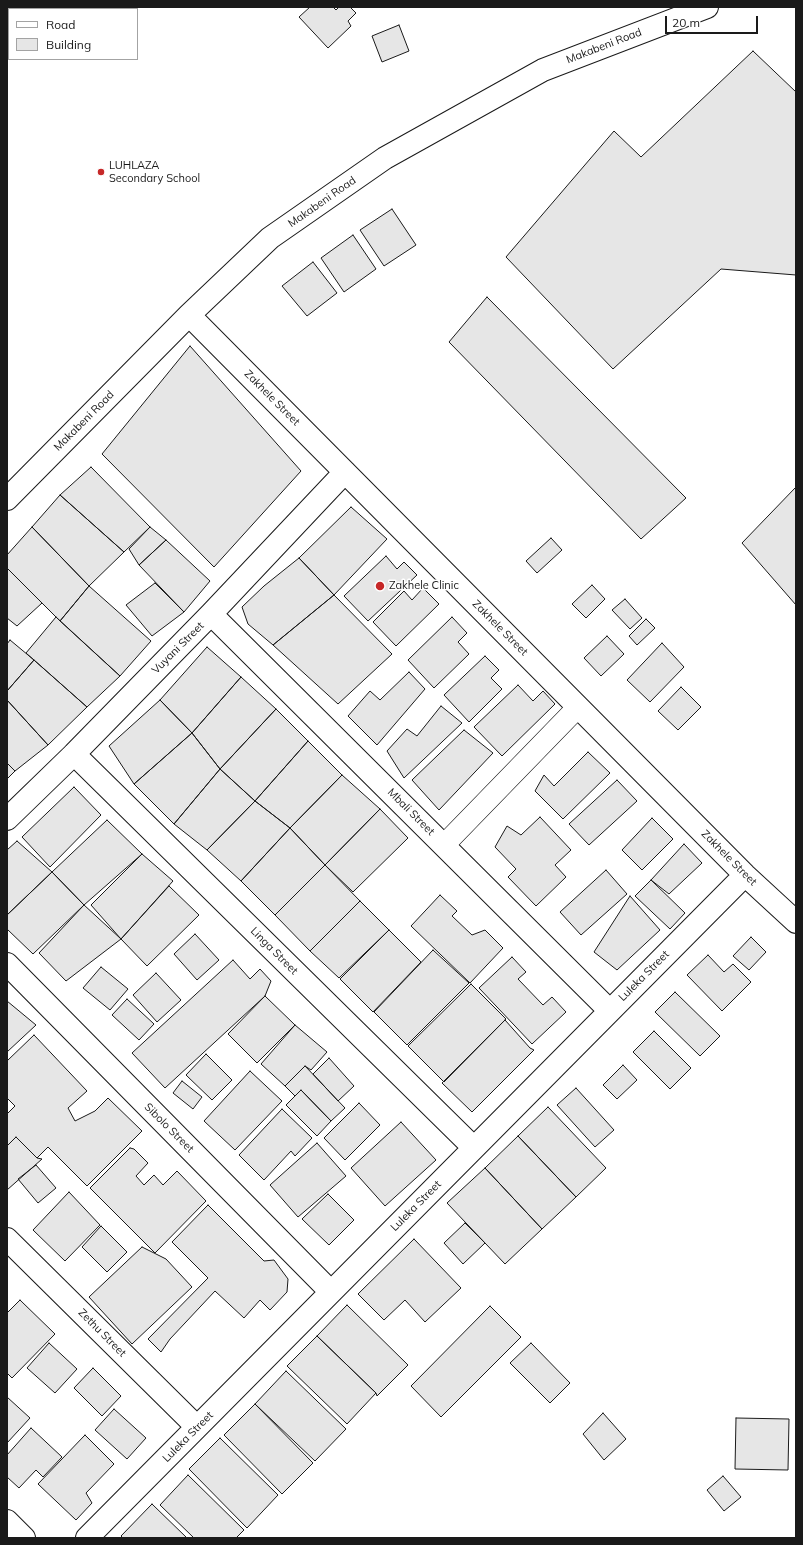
<!DOCTYPE html>
<style>
body{margin:0}
#map{position:relative;width:803px;height:1545px;overflow:hidden;background:#fff;font-family:Mulish,sans-serif}
canvas{display:block}
.frame{position:absolute;inset:0;border:8px solid #1a1a1a;pointer-events:none}
.legend{position:absolute;left:8px;top:8px;width:130px;height:52px;box-sizing:border-box;background:#fff;border:1px solid #a3a3a3;margin:0;padding:5px 7px;list-style:none;font-size:12px;color:#1a1a1a}
.legend li{display:flex;align-items:center;gap:8px;height:20px}
.legend b{width:20px;border:1px solid #a3a3a3}
.scale{position:absolute;left:665px;top:16px;width:93px;height:18px;box-sizing:border-box;border:2px solid #1a1a1a;border-top:0;padding-left:5px;font-size:12px;line-height:14px;white-space:nowrap;color:#1a1a1a;-webkit-text-stroke:3px #fff;paint-order:stroke}
</style>
<div id="map">
<canvas width="803" height="1545"></canvas>
<div class="frame"></div>
<ul class="legend">
<li><b style="height:5px;background:#fff"></b>Road</li>
<li><b style="height:11px;background:#e6e6e6"></b>Building</li>
</ul>
<div class="scale">20 m</div>
</div>
<script>
const ctx = document.querySelector('canvas').getContext('2d');
ctx.lineJoin = 'round';
function fillPath(path, color) { ctx.fillStyle = color; ctx.fill(path, 'evenodd'); }
const toPath = rows => new Path2D(rows.map(r => 'M' + r).join(''));
function trace(path, color, width, dash) { ctx.strokeStyle = color; ctx.lineWidth = width; ctx.lineCap = dash ? 'butt' : 'round'; ctx.setLineDash(dash || []); ctx.stroke(path); }
function write(font, color, halo, rows, align = 'center') {
  ctx.font = font + ' Mulish,sans-serif'; ctx.lineWidth = 3; ctx.setLineDash([]); ctx.textBaseline = 'middle'; ctx.strokeStyle = halo; ctx.fillStyle = color; for (const [text, x, y, turn = 0] of rows) {
    ctx.save(); ctx.translate(x, y); ctx.rotate((+turn || 0) * Math.PI / 180); ctx.textAlign = isNaN(turn) ? turn : align; if (halo) ctx.strokeText(text, 0, 0); ctx.fillText(text, 0, 0); ctx.restore();
  }
}
const green = toPath([
 [7,7,96,7,91,9,9,9,9,41,7,42,7,7]
]);
const building = toPath([
 [310,7,333,7,336,10,339,7,350,7,356,13,348,21,351,26,328,48,299,17,310,7],
 [399,25,409,51,382,62,372,36,399,25],
 [753,51,796,92,796,275,721,269,613,369,506,257,614,131,641,157,753,51],
 [392,209,416,245,384,266,360,230,392,209],
 [353,235,376,269,344,292,321,258,353,235],
 [313,262,337,293,307,316,282,286,313,262],
 [487,297,686,498,641,539,449,342,487,297],
 [190,346,301,471,214,567,102,454,190,346],
 [91,467,150,527,124,552,60,495,91,467],
 [796,487,796,605,742,543,796,487],
 [60,495,124,552,89,586,32,527,60,495],
 [351,507,387,539,334,595,299,558,351,507],
 [32,527,89,586,60,621,7,568,7,555,32,527],
 [150,527,166,540,139,565,129,549,150,527],
 [551,538,562,550,537,573,526,561,551,538],
 [166,540,210,581,184,612,139,565,166,540],
 [386,556,397,569,404,562,417,575,368,621,344,596,386,556],
 [299,558,334,595,273,645,248,624,242,607,264,586,299,558],
 [7,568,42,603,17,626,7,618,7,568],
 [155,583,184,612,152,636,126,605,155,583],
 [592,585,605,599,586,618,572,604,592,585],
 [89,586,151,641,120,676,60,621,89,586],
 [423,588,439,604,396,646,373,622,404,591,412,600,423,588],
 [334,595,392,654,338,704,273,645,334,595],
 [625,599,642,618,630,629,612,610,625,599],
 [56,617,120,676,87,707,26,653,56,617],
 [452,617,467,633,458,642,469,654,434,688,408,660,452,617],
 [646,619,655,628,637,645,629,636,646,619],
 [607,636,624,654,601,676,584,658,607,636],
 [10,640,34,660,7,691,7,644,10,640],
 [662,643,684,667,650,702,627,680,662,643],
 [207,647,241,677,192,733,160,700,207,647],
 [485,656,499,670,491,678,502,689,469,722,444,695,485,656],
 [34,660,87,707,48,745,7,700,7,691,34,660],
 [409,672,425,689,377,745,348,716,370,691,380,700,409,672],
 [241,677,276,709,220,769,192,733,241,677],
 [518,685,533,701,543,691,555,704,502,756,474,727,518,685],
 [681,687,701,707,678,730,658,711,681,687],
 [7,700,48,745,15,771,7,763,7,700],
 [160,700,192,733,134,784,109,746,160,700],
 [441,706,462,723,404,778,387,751,407,729,417,736,441,706],
 [276,709,308,741,255,801,220,769,276,709],
 [464,730,493,753,439,810,412,780,464,730],
 [192,733,220,769,174,824,134,784,192,733],
 [308,741,342,775,290,828,255,801,308,741],
 [588,752,610,773,563,819,535,791,544,775,554,786,588,752],
 [7,763,15,771,7,779,7,763],
 [220,769,255,801,207,850,174,824,220,769],
 [342,775,380,809,325,865,290,828,342,775],
 [617,780,637,801,589,845,569,824,617,780],
 [74,787,101,815,50,867,22,837,74,787],
 [255,801,290,828,241,881,207,850,255,801],
 [380,809,408,838,353,892,325,865,380,809],
 [540,817,571,850,555,865,566,877,536,906,508,877,516,869,495,847,507,826,521,835,540,817],
 [652,818,673,839,642,870,622,850,652,818],
 [107,820,142,854,84,905,52,872,107,820],
 [290,828,325,865,275,915,241,881,290,828],
 [17,841,52,872,7,915,7,850,17,841],
 [684,844,702,863,669,894,651,880,684,844],
 [142,854,173,881,121,939,91,905,142,854],
 [325,865,360,901,310,951,275,915,325,865],
 [606,870,627,894,581,935,560,912,606,870],
 [52,872,84,905,33,954,7,929,7,915,52,872],
 [651,880,685,913,670,929,635,896,651,880],
 [169,886,199,915,147,966,121,939,169,886],
 [440,895,457,911,452,916,472,935,485,930,503,948,470,983,411,926,440,895],
 [630,896,660,930,617,970,594,952,630,896],
 [360,901,389,930,339,978,310,951,360,901],
 [84,905,121,939,66,981,39,953,84,905],
 [389,930,421,962,373,1012,340,979,389,930],
 [195,934,219,960,197,980,174,954,195,934],
 [751,937,766,952,749,970,733,956,751,937],
 [433,950,469,983,407,1045,374,1012,433,950],
 [708,955,724,972,733,964,751,982,722,1011,687,975,708,955],
 [512,957,526,972,518,979,543,1005,552,997,566,1012,532,1044,479,988,512,957],
 [233,960,250,979,260,969,271,981,265,996,165,1088,132,1053,233,960],
 [101,967,128,989,110,1010,83,988,101,967],
 [156,973,181,1000,157,1022,133,995,156,973],
 [471,984,506,1019,444,1082,408,1046,471,984],
 [675,992,720,1036,700,1056,655,1012,675,992],
 [265,996,295,1025,257,1063,228,1034,265,996],
 [127,999,154,1024,139,1040,112,1015,127,999],
 [7,1001,36,1025,7,1052,7,1001],
 [505,1020,530,1048,534,1050,472,1112,442,1083,505,1020],
 [295,1025,327,1052,311,1070,305,1066,285,1086,261,1064,295,1025],
 [654,1031,691,1068,670,1089,633,1052,654,1031],
 [34,1035,87,1091,68,1108,75,1121,95,1111,108,1098,142,1131,87,1186,48,1147,37,1158,16,1137,7,1146,7,1114,15,1106,7,1098,7,1061,34,1035],
 [206,1054,232,1080,212,1100,186,1075,206,1054],
 [329,1058,354,1086,338,1101,313,1074,329,1058],
 [623,1065,637,1080,617,1099,603,1085,623,1065],
 [305,1066,345,1108,331,1121,301,1090,295,1096,285,1086,305,1066],
 [250,1071,282,1101,235,1150,204,1121,250,1071],
 [182,1081,202,1097,193,1109,173,1093,182,1081],
 [576,1088,614,1130,595,1147,557,1105,576,1088],
 [301,1090,331,1121,317,1136,286,1105,301,1090],
 [359,1103,380,1125,345,1160,324,1138,359,1103],
 [548,1107,606,1168,576,1197,518,1136,548,1107],
 [282,1109,312,1138,295,1156,291,1151,264,1180,239,1155,282,1109],
 [401,1122,436,1160,385,1206,351,1168,401,1122],
 [518,1136,576,1197,542,1229,485,1168,518,1136],
 [16,1137,37,1158,42,1159,7,1190,7,1146,16,1137],
 [317,1143,346,1176,298,1217,270,1185,317,1143],
 [130,1148,134,1149,148,1163,136,1176,144,1185,154,1175,163,1185,177,1171,206,1201,155,1253,90,1188,130,1148],
 [36,1165,56,1188,38,1203,18,1179,36,1165],
 [485,1168,542,1229,505,1264,447,1203,485,1168],
 [69,1192,100,1225,65,1261,33,1230,69,1192],
 [328,1194,354,1220,329,1245,302,1219,328,1194],
 [208,1205,264,1261,274,1260,288,1279,287,1292,270,1310,260,1300,244,1318,215,1291,170,1339,161,1352,148,1339,208,1278,172,1242,208,1205],
 [465,1223,485,1243,463,1264,444,1243,465,1223],
 [101,1226,127,1252,107,1272,82,1247,101,1226],
 [414,1239,461,1288,425,1322,405,1300,384,1320,358,1294,414,1239],
 [142,1247,166,1259,192,1287,132,1344,89,1297,142,1247],
 [20,1300,55,1334,12,1378,7,1373,7,1313,20,1300],
 [347,1305,408,1365,377,1396,376,1393,317,1336,347,1305],
 [490,1306,521,1337,441,1417,411,1386,490,1306],
 [317,1336,376,1393,347,1424,287,1366,317,1336],
 [49,1343,77,1369,55,1393,27,1368,49,1343],
 [531,1343,570,1383,550,1403,510,1363,531,1343],
 [93,1368,121,1396,102,1416,74,1388,93,1368],
 [286,1371,346,1429,315,1461,255,1404,286,1371],
 [7,1397,30,1418,7,1443,7,1397],
 [255,1404,313,1463,282,1494,224,1435,255,1404],
 [114,1409,146,1438,127,1459,95,1430,114,1409],
 [603,1413,626,1439,604,1460,583,1434,603,1413],
 [736,1418,789,1419,788,1470,735,1469,736,1418],
 [31,1428,62,1457,43,1477,36,1470,19,1488,7,1477,7,1455,31,1428],
 [85,1435,114,1464,86,1493,92,1503,76,1520,38,1484,85,1435],
 [220,1438,278,1495,247,1528,189,1469,220,1438],
 [188,1475,244,1530,236,1538,194,1538,160,1505,188,1475],
 [723,1476,741,1497,724,1511,707,1490,723,1476],
 [152,1504,187,1538,123,1538,121,1536,152,1504]
]);
const pedestrian = toPath([
 [444,845,578,707]
]);
const minor = toPath([
 [189,315,745,875,796,922],
 [7,499,189,315,270,238,385,158,543,70,707,7],
 [211,614,610,1011],
 [74,754,474,1148],
 [7,819,74,754,211,614,345,472],
 [7,964,331,1292],
 [7,1239,197,1427],
 [7,1521,24,1538],
 [87,1538,745,875]
]);
const markers = [
 [101,172,4,"#c62828"],
 [380,586,5,"#c62828"]
];
const streetNames = [
 ["Makabeni Road",604,46,-21],
 ["Makabeni Road",322,202,-35],
 ["Zakhele Street",272,398,45],
 ["Makabeni Road",84,421,-45],
 ["Zakhele Street",500,628,45],
 ["Vuyani Street",178,648,-45],
 ["Mbali Street",411,812,45],
 ["Zakhele Street",729,858,45],
 ["Linga Street",274,951,45],
 ["Luleka Street",644,976,-45],
 ["Sibolo Street",169,1128,45],
 ["Luleka Street",416,1206,-45],
 ["Zethu Street",102,1333,45],
 ["Luleka Street",188,1437,-45]
];
const poiNames = [
 ["LUHLAZA",109,166],
 ["Secondary School",109,179],
 ["Zakhele Clinic",389,586]
];
fillPath(green, '#ededed');
trace(green, '#6a6a6a', 1);
fillPath(building, '#e6e6e6');
trace(building, '#1a1a1a', 1);
trace(pedestrian, '#1a1a1a', 22);
trace(minor, '#1a1a1a', 24);
trace(pedestrian, '#fff', 21);
trace(minor, '#fff', 22);
for (const [x, y, r, color] of markers) { const dot = new Path2D(); dot.arc(x, y, r, 0, 2 * Math.PI); ctx.fillStyle = color; ctx.fill(dot); trace(dot, '#fff', 1.5); }
write('11px', '#1a1a1a', '#fff', streetNames);
write('11px', '#1a1a1a', '#fff', poiNames, 'left');
</script>
